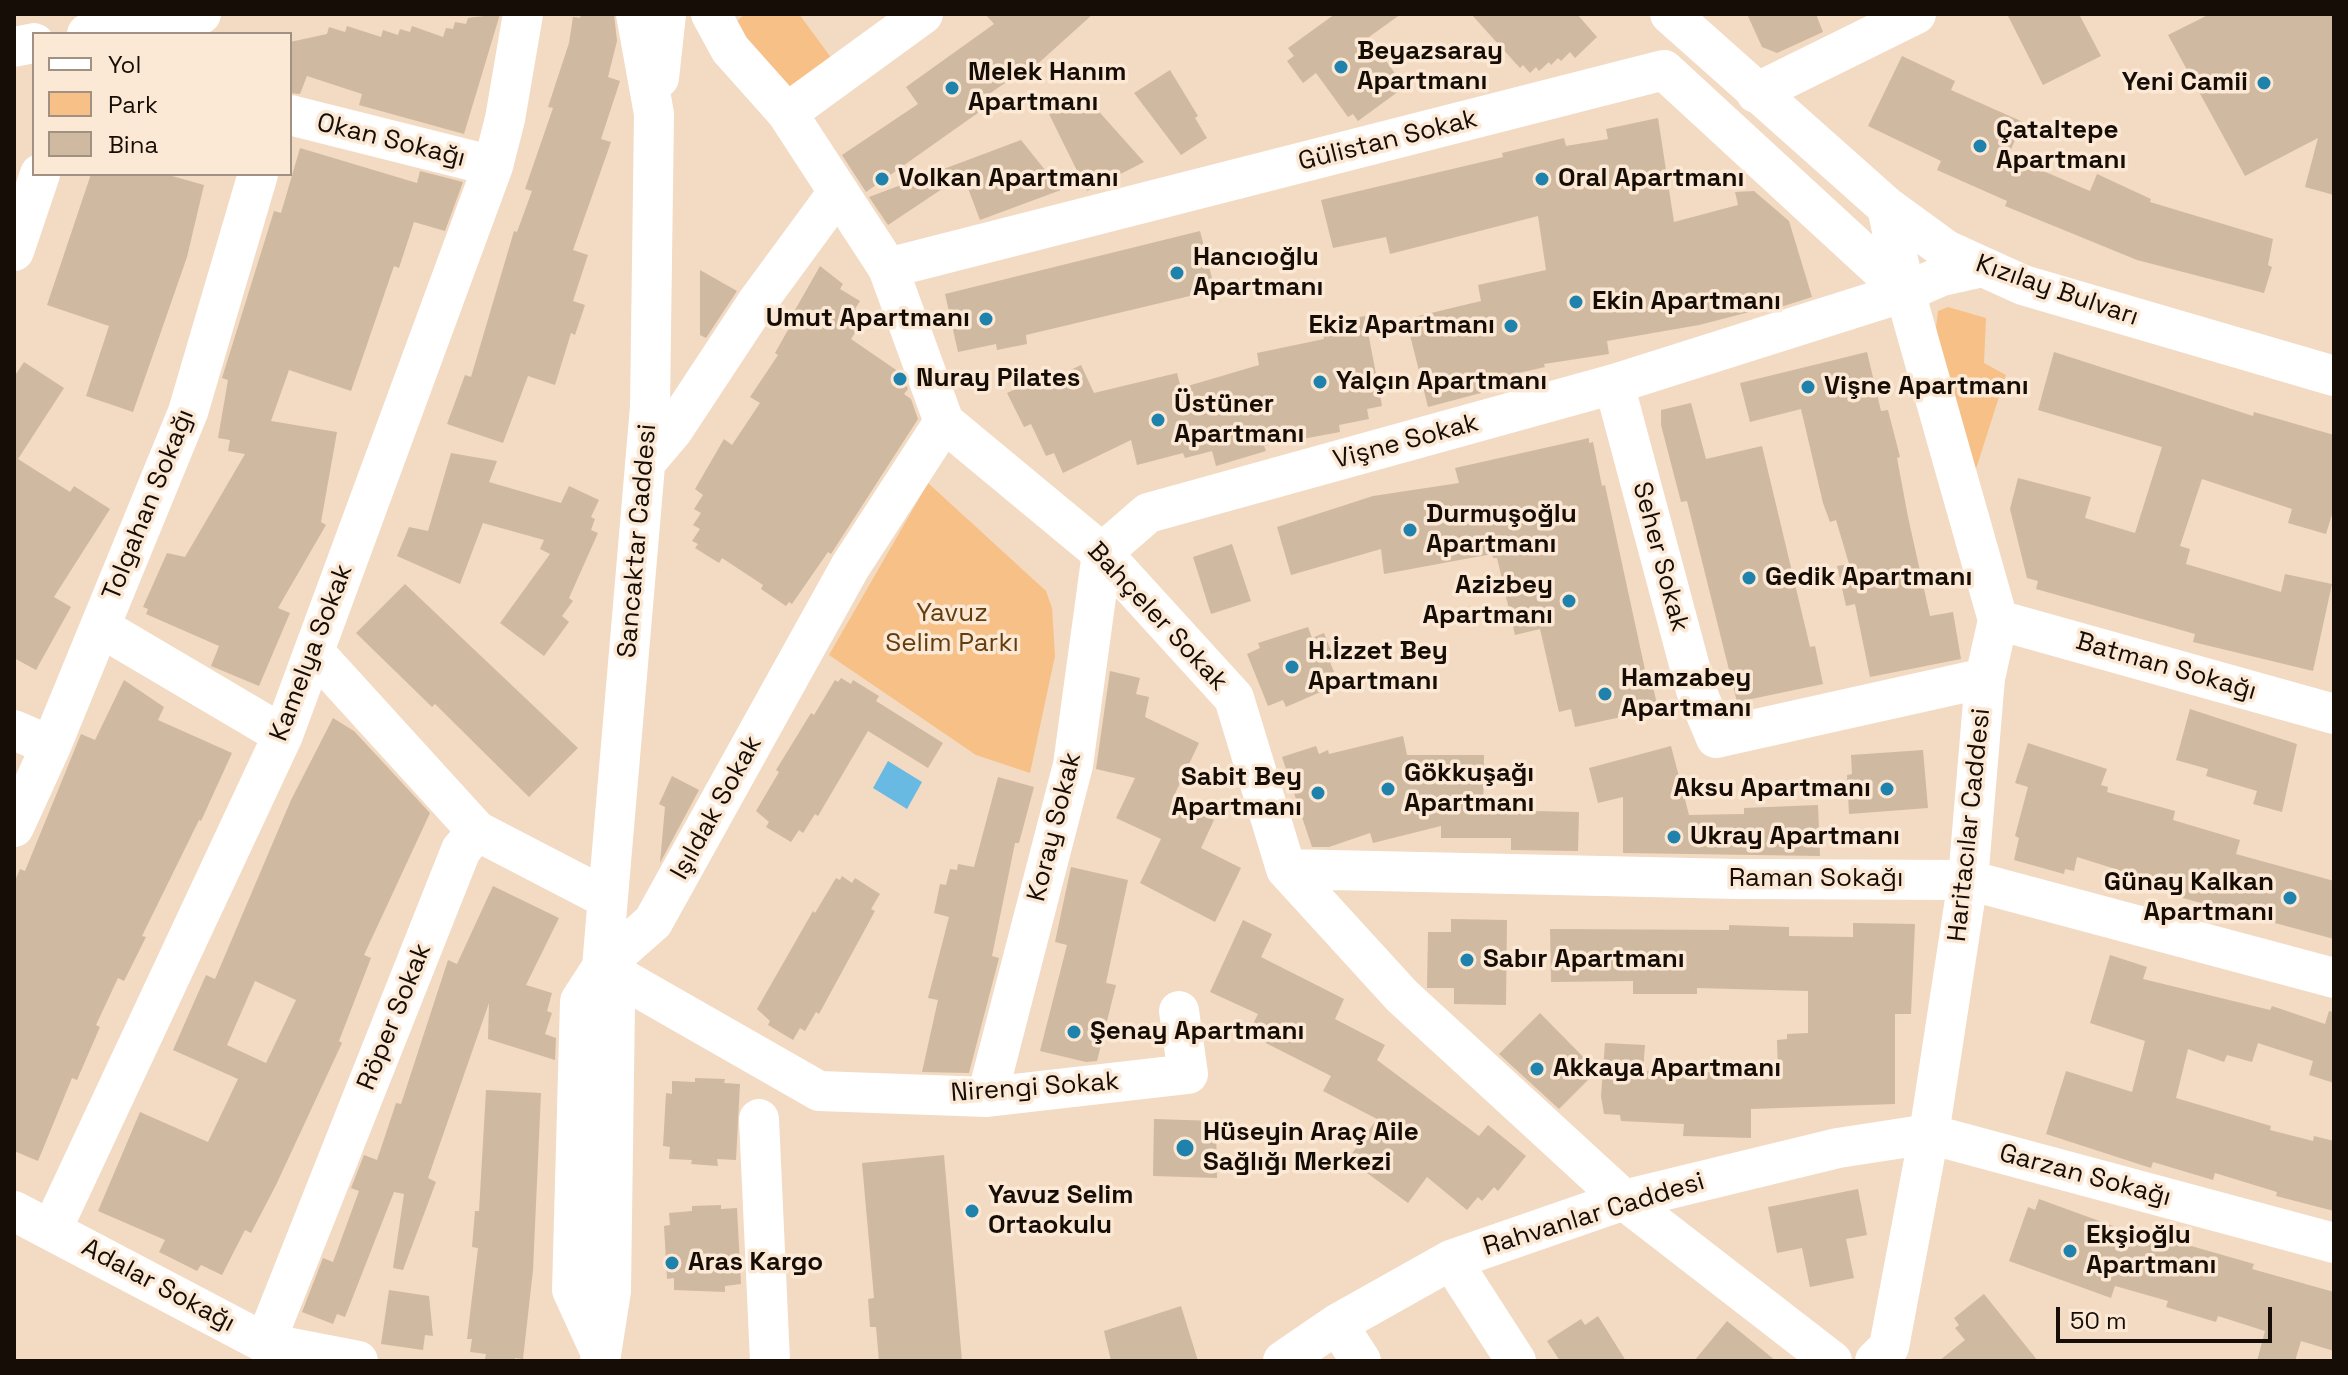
<!DOCTYPE html>
<meta charset="utf-8">
<style>
body{margin:0}
#map{position:relative;width:2348px;height:1375px;overflow:hidden;background:#f3dac2;font-family:"Space Grotesk",sans-serif}
canvas{display:block}
.frame{position:absolute;inset:0;border:16px solid #150d06;pointer-events:none}
.legend{position:absolute;left:32px;top:32px;width:260px;height:144px;box-sizing:border-box;background:#fce9d5;border:2px solid #a09182;margin:0;padding:10px 14px;list-style:none;font-size:24px;color:#150d06}
.legend li{display:flex;align-items:center;gap:16px;height:40px}
.legend b{width:40px;border:2px solid #a09182}
.scale{position:absolute;left:2056px;top:1307px;width:216px;height:36px;box-sizing:border-box;border:4px solid #150d06;border-top:0;padding-left:10px;font-size:24px;line-height:28px;white-space:nowrap;color:#150d06;-webkit-text-stroke:6px #fce9d5;paint-order:stroke}
</style>
<div id="map">
<canvas width="2348" height="1375"></canvas>
<div class="frame"></div>
<ul class="legend">
<li><b style="height:10px;background:#fff"></b>Yol</li>
<li><b style="height:22px;background:#f7c086"></b>Park</li>
<li><b style="height:22px;background:#d0b9a1"></b>Bina</li>
</ul>
<div class="scale">50 m</div>
</div>
<script>
const ctx = document.querySelector('canvas').getContext('2d');
ctx.lineJoin = 'round';
function fillPath(path, color) { ctx.fillStyle = color; ctx.fill(path, 'evenodd'); }
const toPath = rows => new Path2D(rows.map(r => 'M' + r).join(''));
function trace(path, color, width, dash) { ctx.strokeStyle = color; ctx.lineWidth = width; ctx.lineCap = dash ? 'butt' : 'round'; ctx.setLineDash(dash || []); ctx.stroke(path); }
function write(font, color, halo, rows, align = 'center') {
  ctx.font = font + ' "Space Grotesk",sans-serif'; ctx.lineWidth = 7; ctx.setLineDash([]); ctx.textBaseline = 'middle'; ctx.strokeStyle = halo; ctx.fillStyle = color; for (const [text, x, y, turn = 0] of rows) {
    ctx.save(); ctx.translate(x, y); ctx.rotate((+turn || 0) * Math.PI / 180); ctx.textAlign = isNaN(turn) ? turn : align; if (halo) ctx.strokeText(text, 0, 0); ctx.fillText(text, 0, 0); ctx.restore();
  }
}
const green = toPath([
 [745,14,799,14,838,67,789,105,729,28],
 [1948,307,1986,318,1984,363,2006,375,1975,472,1944,367,1936,328,1938,311],
 [928,483,1046,591,1052,608,1055,656,1030,773,976,755,829,655]
]);
const water = toPath([
 [888,761,922,782,907,809,873,788]
]);
const building = toPath([
 [500,14,464,134,359,105,362,94,307,76,300,94,290,93,290,42,327,34,329,27,345,32,347,26,381,37,383,30,398,35,400,29,410,32,412,26,443,37,446,28,453,29,455,22,466,24,468,18],
 [581,14,614,14,617,41,608,77,620,81,601,139,611,142,573,250,588,255,573,301,585,305,575,335,571,333,555,385,528,376,503,443,447,424,465,375,471,377,514,231,517,232,532,191,525,189,553,108,548,107,569,43,573,17,580,18],
 [985,14,1093,14,1032,69,1030,66,986,96,992,103,866,192,842,155,918,104,906,87,994,24],
 [1335,14,1401,14,1369,37,1401,82,1396,86,1399,91,1358,121,1353,114,1348,117,1316,73,1303,83,1287,61,1294,56,1288,48],
 [1471,14,1577,14,1597,37,1575,58,1570,52,1561,61,1558,58,1551,65,1549,62,1539,71,1536,67,1530,73,1523,65,1520,68],
 [1747,14,1816,14,1823,32,1777,53,1762,47],
 [2007,14,2079,14,2101,56,2043,85],
 [2210,14,2334,14,2334,195,2305,187,2318,138,2245,176,2168,35],
 [1902,56,1955,81,1951,90,2023,122,2008,156,2090,191,2097,174,2151,199,2150,202,2273,239,2268,265,2272,267,2264,293,2137,260,2005,206,2007,201,1937,170,1941,161,1868,126],
 [1170,70,1198,116,1195,118,1207,138,1181,155,1134,93],
 [1085,96,1144,162,1087,191,1049,114],
 [1658,118,1674,222,1738,205,1735,192,1754,191,1789,221,1812,297,1762,313,1761,309,1699,325,1607,341,1609,354,1544,364,1545,367,1478,382,1481,393,1428,407,1406,319,1481,301,1478,285,1546,270,1538,216,1390,254,1386,237,1333,248,1321,200,1503,157,1502,153,1564,138,1566,146,1608,139,1606,129],
 [1021,140,1061,190,980,220,963,175,888,225,869,197],
 [300,148,417,183,420,171,463,182,445,231,414,222,399,268,394,266,351,391,289,370,271,421,337,432,321,522,326,525,278,608,290,613,259,686,211,666,219,646,146,614,148,609,143,607,167,553,185,557,245,454,228,451,230,440,218,438,228,380,222,378,274,211,281,213],
 [91,174,165,174,204,185,187,257,133,412,86,396,109,326,47,305],
 [1200,231,1215,290,1026,335,1027,344,997,350,996,344,958,352,945,294],
 [820,266,843,284,840,289,860,301,855,309,866,316,851,339,902,374,908,389,904,394,911,399,918,419,831,554,828,552,792,604,789,602,786,606,761,589,763,585,722,558,719,563,695,548,698,544,692,541,700,529,693,525,701,513,694,509,703,495,695,489,724,439,732,445,760,403,750,397,778,355,775,353,798,312,795,310],
 [700,270,737,291,706,338,700,335],
 [1365,316,1382,406,1367,409,1369,419,1339,425,1340,432,1264,446,1266,451,1216,466,1212,451,1185,458,1183,453,1137,465,1131,440,1063,473,1054,453,1046,456,1031,424,1024,427,1007,393,1035,380,1037,386,1081,365,1094,393,1177,373,1181,388,1259,365,1257,353,1324,339,1321,324],
 [1867,352,1881,411,1888,410,1900,457,1897,458,1908,517,1930,616,1953,612,1961,659,1870,677,1855,604,1846,606,1837,566,1849,564,1836,520,1830,522,1823,503,1801,409,1750,422,1740,383],
 [2054,352,2253,416,2254,412,2334,435,2334,508,2326,534,2288,523,2292,509,2202,479,2180,546,2190,549,2186,564,2281,592,2285,574,2332,584,2313,671,2193,642,2195,634,2036,589,2038,581,2027,578,2010,509,2018,478,2091,497,2085,518,2135,533,2162,447,2038,410],
 [24,362,64,388,18,459,70,492,74,486,110,509,54,597,71,607,36,670,14,658,14,377],
 [1691,403,1706,459,1762,446,1810,647,1815,646,1823,684,1737,702,1687,501,1681,502,1661,425,1661,410],
 [1589,438,1589,443,1593,442,1602,486,1605,485,1647,679,1651,678,1658,709,1575,727,1571,709,1559,712,1540,629,1515,635,1497,558,1493,558,1492,554,1384,574,1381,549,1291,575,1277,527,1373,496,1459,483,1455,468],
 [451,453,497,461,489,482,561,503,569,486,599,500,591,517,595,519,591,530,598,533,569,598,573,601,562,616,569,622,544,656,500,623,550,554,540,549,544,540,483,523,460,584,397,556,409,527,428,531],
 [1232,544,1251,601,1211,614,1193,557],
 [405,584,578,748,529,797,435,704,432,707,356,633],
 [1308,627,1312,638,1324,633,1335,661,1330,662,1334,672,1327,674,1332,687,1286,707,1283,700,1268,706,1247,654,1260,648,1258,643],
 [1110,671,1140,678,1136,694,1149,697,1145,717,1199,743,1172,800,1214,820,1201,848,1241,868,1215,922,1140,883,1161,839,1116,818,1135,778,1096,769],
 [841,678,851,684,853,680,879,696,876,701,943,743,928,768,868,731,818,816,815,814,803,833,799,830,791,842,766,827,769,822,756,811,779,772,776,770,811,713,814,715,835,680,838,682],
 [124,680,164,707,158,720,232,753,201,821,199,820,142,936,146,937,124,981,118,978,96,1025,100,1027,77,1080,72,1078,38,1161,14,1151,14,883,20,869,25,871,81,734,95,740],
 [2190,709,2297,744,2282,812,2253,804,2257,791,2206,776,2208,769,2176,760],
 [333,718,354,731,430,813,364,955,371,958,339,1041,342,1043,276,1185,251,1233,245,1230,222,1275,201,1265,197,1271,159,1252,165,1240,98,1211,140,1112,208,1142,238,1079,173,1050,206,975,215,979,291,800],
 [255,981,296,1000,266,1063,227,1045],
 [1403,736,1407,755,1484,755,1483,810,1579,812,1578,851,1511,850,1511,838,1441,838,1441,826,1373,843,1370,833,1329,847,1312,847,1282,757,1316,746,1319,754,1328,750,1329,754],
 [2028,743,2107,769,2101,785,2108,787,2107,792,2175,811,2173,820,2240,840,2236,854,2334,881,2334,939,2168,894,2170,886,2077,857,2074,871,2065,869,2064,874,2014,860,2019,838,2015,836,2028,787,2015,783],
 [1671,746,1689,815,1744,814,1744,808,1818,805,1820,856,1623,853,1623,797,1598,803,1589,768],
 [1923,750,1928,808,1849,814,1847,775,1852,774,1851,755],
 [672,776,699,790,660,863,665,807,659,804],
 [998,777,1034,787,1019,843,1015,843,992,956,999,958,969,1073,922,1072,938,1000,928,998,949,917,934,913,940,884,946,885,950,869,957,870,958,864,974,867],
 [1071,867,1128,880,1106,983,1116,985,1097,1061,1086,1062,1040,1051,1067,945,1055,942],
 [842,876,852,883,855,878,880,894,871,909,875,911,819,1014,816,1012,805,1031,800,1028,793,1040,768,1025,770,1021,757,1009,813,911,815,913,836,878,840,880],
 [493,886,559,918,526,985,552,993,547,1011,552,1013,545,1034,556,1038,555,1060,488,1039,489,1003,428,1178,436,1182,403,1270,393,1268,404,1194,394,1192,345,1317,337,1314,333,1324,302,1312,323,1258,333,1262,359,1191,351,1188,364,1155,377,1160,396,1103,401,1104,448,960,457,964],
 [1451,919,1507,920,1506,1005,1454,1004,1454,988,1427,988,1428,932,1451,932],
 [1243,920,1272,934,1261,957,1344,999,1335,1019,1385,1045,1377,1060,1479,1136,1488,1125,1526,1156,1498,1191,1494,1187,1482,1201,1478,1197,1467,1210,1427,1177,1408,1203,1348,1159,1377,1119,1323,1091,1331,1076,1248,1034,1258,1014,1210,992],
 [1853,923,1915,924,1911,1014,1895,1014,1895,1104,1751,1109,1751,1138,1683,1136,1684,1124,1621,1121,1620,1115,1604,1114,1601,1096,1605,1043,1645,1045,1643,1071,1778,1073,1777,1040,1787,1039,1787,1034,1808,1033,1808,991,1697,988,1697,994,1633,994,1633,981,1551,982,1550,929,1729,930,1729,925,1789,927,1789,936,1853,937],
 [2110,955,2147,967,2143,979,2270,1010,2272,1006,2325,1024,2329,1011,2334,1012,2334,1083,2309,1075,2313,1061,2258,1043,2252,1062,2227,1055,2224,1062,2188,1049,2176,1098,2271,1126,2270,1130,2313,1141,2314,1136,2334,1141,2334,1211,2276,1196,2277,1192,2215,1173,2213,1180,2153,1162,2151,1168,2046,1134,2066,1071,2132,1092,2145,1041,2090,1023],
 [1540,1013,1597,1071,1559,1109,1499,1054],
 [695,1078,725,1079,724,1083,740,1084,736,1160,717,1159,718,1166,691,1164,692,1160,669,1159,670,1147,663,1146,666,1093,672,1094,672,1081,695,1082],
 [486,1090,541,1093,533,1270,523,1359,515,1358,515,1361,485,1359,486,1354,470,1352,472,1339,467,1339,478,1248,472,1247,475,1211,479,1211],
 [1154,1119,1216,1121,1217,1178,1153,1176],
 [944,1155,962,1361,879,1361,876,1327,870,1327,868,1299,874,1298,862,1163],
 [1858,1189,1867,1235,1846,1239,1854,1278,1810,1287,1802,1248,1777,1253,1768,1207],
 [2039,1199,2165,1245,2167,1239,2254,1264,2252,1269,2334,1292,2334,1351,2301,1341,2295,1361,2257,1361,2265,1331,2218,1316,2216,1322,2166,1307,2168,1301,2115,1286,2111,1298,2009,1261,2028,1207,2035,1210],
 [721,1205,721,1209,737,1208,741,1284,725,1286,725,1292,674,1290,674,1278,667,1279,664,1226,670,1225,669,1213,692,1211,692,1206],
 [389,1290,429,1296,433,1336,425,1335,423,1350,381,1344],
 [1984,1294,2038,1361,1939,1361,1965,1340,1955,1328,1959,1325,1954,1318],
 [1181,1306,1198,1361,1111,1361,1104,1331],
 [1598,1316,1626,1361,1560,1361,1547,1341,1581,1319,1585,1325],
 [1727,1321,1776,1361,1694,1361]
]);
const minor = toPath([
 [711,14,730,49,787,113,888,268,944,422,1102,553,1234,698,1286,869,1402,996,1624,1200,1832,1361],
 [1670,14,1887,207,1946,250,2023,285,2334,376],
 [87,34,201,14],
 [14,47,34,43],
 [659,78,666,14],
 [1756,93,1916,14],
 [787,113,923,14],
 [290,115,493,166],
 [14,251,40,174],
 [888,268,1664,70,1905,292],
 [1614,384,1696,690,1716,738,1985,678],
 [645,463,673,430,758,301,838,192],
 [1998,620,2334,714],
 [100,627,283,735],
 [314,652,477,831],
 [14,730,51,746],
 [14,827,51,746,188,412,258,174],
 [1286,869,1737,879,1968,880,2334,978],
 [602,967,819,1091,987,1097,1188,1074,1179,1011],
 [987,1097,1073,765,1102,553,1148,513,1614,384,1905,292,1942,276,1978,268],
 [759,1119,770,1361],
 [14,1211,265,1343,358,1361],
 [52,1229,283,735,493,166,505,119,523,14],
 [1451,1260,1516,1361],
 [1337,1324,1361,1361],
 [265,1343,461,850,477,831,606,898],
 [599,1349,572,1290,580,1001,602,967,653,922,850,567,944,422],
 [600,1361,611,1291,615,1003,602,967,650,407,654,114,636,14],
 [1283,1361,1337,1324,1451,1260,1624,1200,1838,1148,1929,1134,2334,1243],
 [1875,1361,1889,1347,1929,1134,1968,880,1985,678,1998,620,1905,292,1887,207]
]);
const markers = [
 [1341,67,8,"#1e82ac"],
 [2264,83,8,"#1e82ac"],
 [952,88,8,"#1e82ac"],
 [1980,146,8,"#1e82ac"],
 [882,179,8,"#1e82ac"],
 [1542,179,8,"#1e82ac"],
 [1177,273,8,"#1e82ac"],
 [1576,302,8,"#1e82ac"],
 [986,319,8,"#1e82ac"],
 [1511,326,8,"#1e82ac"],
 [900,379,8,"#1e82ac"],
 [1320,382,8,"#1e82ac"],
 [1808,387,8,"#1e82ac"],
 [1158,420,8,"#1e82ac"],
 [1410,530,8,"#1e82ac"],
 [1749,578,8,"#1e82ac"],
 [1569,601,8,"#1e82ac"],
 [1292,667,8,"#1e82ac"],
 [1605,694,8,"#1e82ac"],
 [1388,789,8,"#1e82ac"],
 [1887,789,8,"#1e82ac"],
 [1318,793,8,"#1e82ac"],
 [1674,837,8,"#1e82ac"],
 [2290,898,8,"#1e82ac"],
 [1467,960,8,"#1e82ac"],
 [1074,1032,8,"#1e82ac"],
 [1537,1069,8,"#1e82ac"],
 [1185,1148,10,"#1e82ac"],
 [972,1211,8,"#1e82ac"],
 [2070,1251,8,"#1e82ac"],
 [672,1263,8,"#1e82ac"]
];
const poiNames = [
 ["Beyazsaray",1357,52],
 ["Apartmanı",1357,82],
 ["Melek Hanım",968,73],
 ["Apartmanı",968,103],
 ["Yeni Camii",2248,83,"right"],
 ["Çataltepe",1996,131],
 ["Apartmanı",1996,161],
 ["Volkan Apartmanı",898,179],
 ["Oral Apartmanı",1558,179],
 ["Hancıoğlu",1193,258],
 ["Apartmanı",1193,288],
 ["Ekin Apartmanı",1592,302],
 ["Umut Apartmanı",970,319,"right"],
 ["Ekiz Apartmanı",1495,326,"right"],
 ["Nuray Pilates",916,379],
 ["Yalçın Apartmanı",1336,382],
 ["Vişne Apartmanı",1824,387],
 ["Üstüner",1174,405],
 ["Apartmanı",1174,435],
 ["Durmuşoğlu",1426,515],
 ["Apartmanı",1426,545],
 ["Gedik Apartmanı",1765,578],
 ["Azizbey",1553,586,"right"],
 ["Apartmanı",1553,616,"right"],
 ["H.İzzet Bey",1308,652],
 ["Apartmanı",1308,682],
 ["Hamzabey",1621,679],
 ["Apartmanı",1621,709],
 ["Gökkuşağı",1404,774],
 ["Apartmanı",1404,804],
 ["Sabit Bey",1302,778,"right"],
 ["Apartmanı",1302,808,"right"],
 ["Aksu Apartmanı",1871,789,"right"],
 ["Ukray Apartmanı",1690,837],
 ["Günay Kalkan",2274,883,"right"],
 ["Apartmanı",2274,913,"right"],
 ["Sabır Apartmanı",1483,960],
 ["Şenay Apartmanı",1090,1032],
 ["Akkaya Apartmanı",1553,1069],
 ["Hüseyin Araç Aile",1203,1133],
 ["Sağlığı Merkezi",1203,1163],
 ["Yavuz Selim",988,1196],
 ["Ortaokulu",988,1226],
 ["Ekşioğlu",2086,1236],
 ["Apartmanı",2086,1266],
 ["Aras Kargo",688,1263]
];
const streetNames = [
 ["Okan Sokağı",391,141,14],
 ["Gülistan Sokak",1388,141,-14],
 ["Kızılay Bulvarı",2057,291,19],
 ["Vişne Sokak",1406,442,-15],
 ["Tolgahan Sokağı",149,505,-68],
 ["Sancaktar Caddesi",638,541,-85],
 ["Seher Sokak",1660,557,75],
 ["Bahçeler Sokak",1157,617,47],
 ["Kamelya Sokak",312,653,-69],
 ["Batman Sokağı",2166,667,16],
 ["Işıldak Sokak",717,808,-61],
 ["Haritacılar Caddesi",1970,825,-84],
 ["Koray Sokak",1055,827,-76],
 ["Raman Sokağı",1816,879],
 ["Röper Sokak",395,1017,-68],
 ["Nirengi Sokak",1035,1088,-4],
 ["Garzan Sokağı",2085,1176,15],
 ["Rahvanlar Caddesi",1594,1215,-17],
 ["Adalar Sokağı",158,1286,28]
];
const parkNames = [
 ["Yavuz",952,614],
 ["Selim Parkı",952,644]
];
fillPath(green, '#f7c086');
fillPath(water, '#68bae3');
fillPath(building, '#d0b9a1');
trace(minor, '#fff', 40);
for (const [x, y, r, color] of markers) { const dot = new Path2D(); dot.arc(x, y, r, 0, 2 * Math.PI); ctx.fillStyle = color; ctx.fill(dot); trace(dot, '#fce9d5', 3); }
write('bold 26px', '#150d06', '#fce9d5', poiNames, 'left');
write('26px', '#150d06', '#fce9d5', streetNames);
write('26px', '#623d0f', '#fce9d5', parkNames);
</script>
